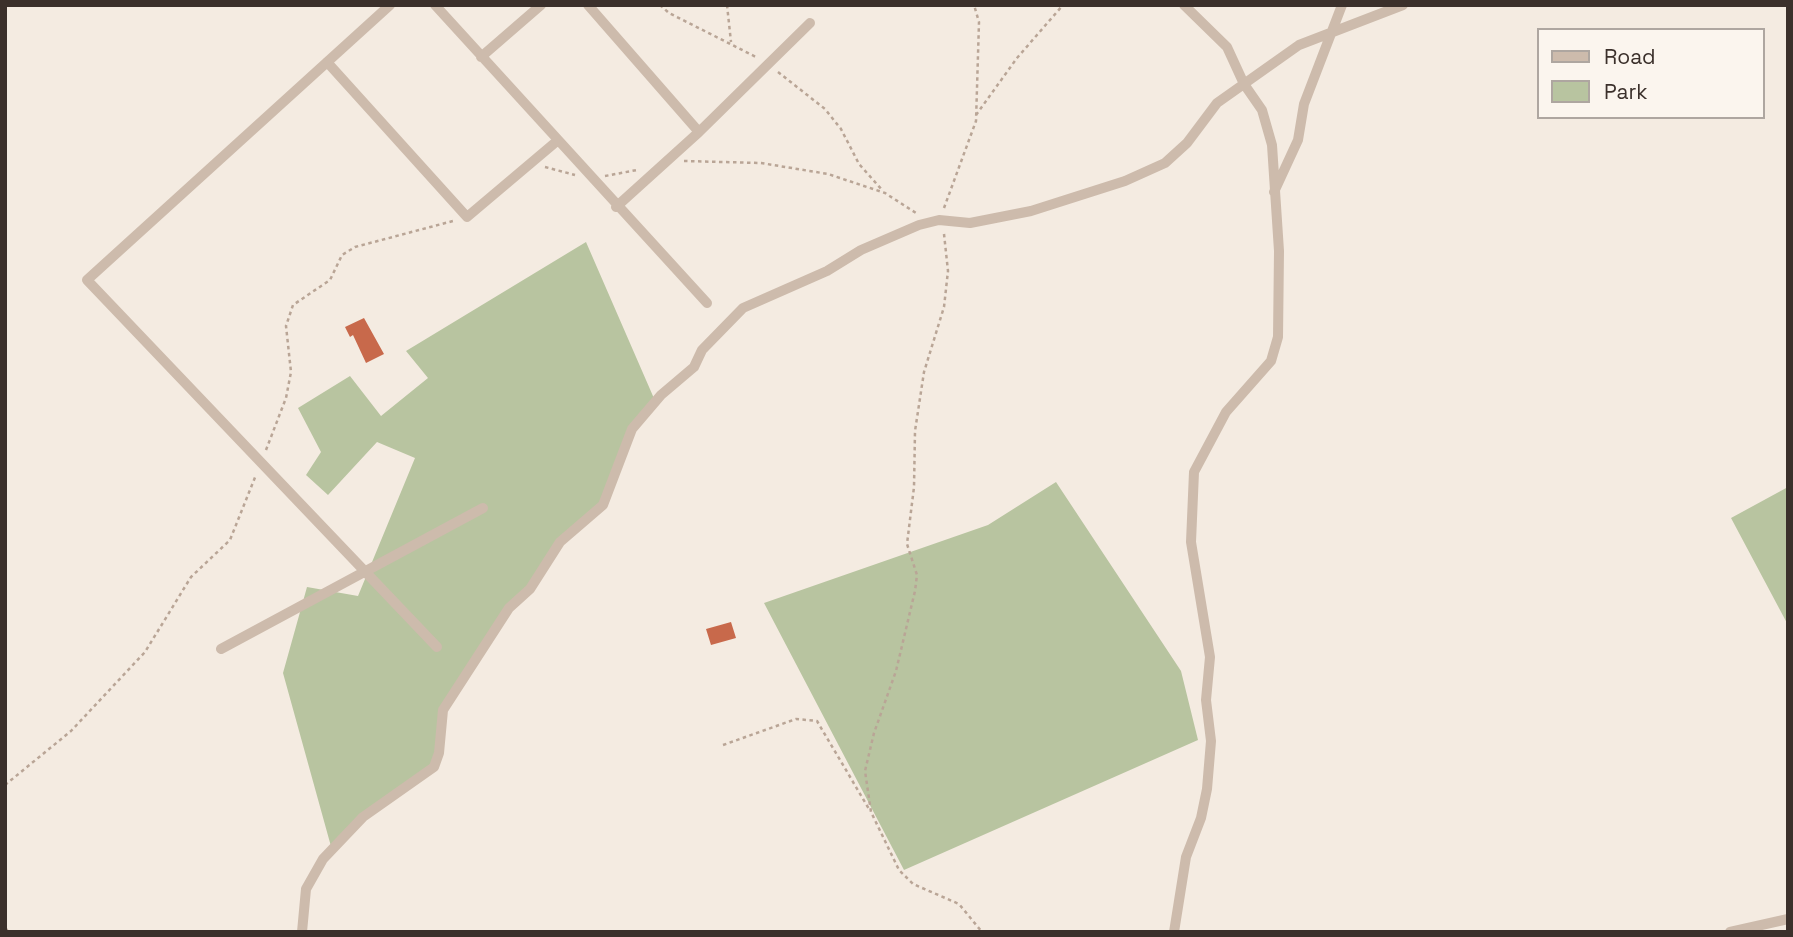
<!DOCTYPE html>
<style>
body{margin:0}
#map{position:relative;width:1793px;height:937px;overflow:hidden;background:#f4ebe1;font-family:"Space Grotesk",sans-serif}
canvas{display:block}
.frame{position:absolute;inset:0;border:7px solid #3b302b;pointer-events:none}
.legend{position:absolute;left:1537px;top:28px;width:228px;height:91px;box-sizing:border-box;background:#fbf5ee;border:2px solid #aea6a0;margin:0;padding:9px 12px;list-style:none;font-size:21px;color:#3b302b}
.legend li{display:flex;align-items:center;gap:14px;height:35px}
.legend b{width:35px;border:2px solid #aea6a0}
</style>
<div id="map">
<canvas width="1793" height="937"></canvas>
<div class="frame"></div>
<ul class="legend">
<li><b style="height:9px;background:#cdbbac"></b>Road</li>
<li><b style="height:19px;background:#b8c4a0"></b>Park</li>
</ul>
</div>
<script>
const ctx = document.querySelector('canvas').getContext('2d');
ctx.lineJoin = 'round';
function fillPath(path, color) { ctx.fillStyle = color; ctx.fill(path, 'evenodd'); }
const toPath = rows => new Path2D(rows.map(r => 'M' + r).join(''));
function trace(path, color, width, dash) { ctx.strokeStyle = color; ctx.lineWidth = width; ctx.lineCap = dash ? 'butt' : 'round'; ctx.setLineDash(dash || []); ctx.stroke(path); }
const green = toPath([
 [586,242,656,403,632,429,603,505,560,542,443,710,434,767,387,798,332,850,283,673,307,587,358,596,415,458,377,442,328,495,306,475,321,452,298,408,350,376,381,416,428,378,406,351],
 [1056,482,1181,671,1198,740,904,870,764,603,988,525],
 [1788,487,1788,625,1731,518]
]);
const building = toPath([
 [364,318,384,354,366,363,353,335,350,337,345,327],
 [731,622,736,638,711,645,706,629]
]);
const path = toPath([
 [660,5,669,13,758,58],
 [727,5,731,42],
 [778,72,825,109,841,129,859,164,883,191],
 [976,115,1017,58,1063,5],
 [684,161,761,163,828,174,885,193,916,213],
 [545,167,575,175],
 [605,176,637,170],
 [944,208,976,121,979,22,974,5],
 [944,234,948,271,944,307,924,372,915,431,914,487,907,544,917,575,915,591,896,671,874,733,865,771,871,812,899,870,913,884,959,904,982,932],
 [266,450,286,398,291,372,286,326,293,305,330,280,342,255,355,247,453,221],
 [723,745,796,719,817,721,869,809],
 [5,785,71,731,145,652,191,577,230,540,256,475],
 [5,928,9,932]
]);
const street = toPath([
 [390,5,87,280,437,647],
 [435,5,707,303],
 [588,5,699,132],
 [481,57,541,5],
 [327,62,467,217,557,141],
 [1274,192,1298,140,1304,104,1342,5],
 [616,207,699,132,810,23],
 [221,649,483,508],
 [302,932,306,889,323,859,363,817,434,767,439,753,443,710,509,608,530,589,560,542,603,505,632,429,661,395,694,367,702,350,743,308,827,271,861,250,919,225,939,220,970,223,1031,211,1125,181,1165,163,1187,143,1217,103,1299,45,1403,5],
 [1174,932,1186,857,1201,818,1207,789,1211,741,1206,700,1210,657,1191,542,1194,472,1226,412,1271,361,1278,337,1279,251,1272,145,1262,110,1244,84,1227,47,1184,5],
 [1730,932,1788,919]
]);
fillPath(green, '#b8c4a0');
fillPath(building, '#c8694b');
trace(path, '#b9a596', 2.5, [3.5, 3.5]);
trace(street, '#cdbbac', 10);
</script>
